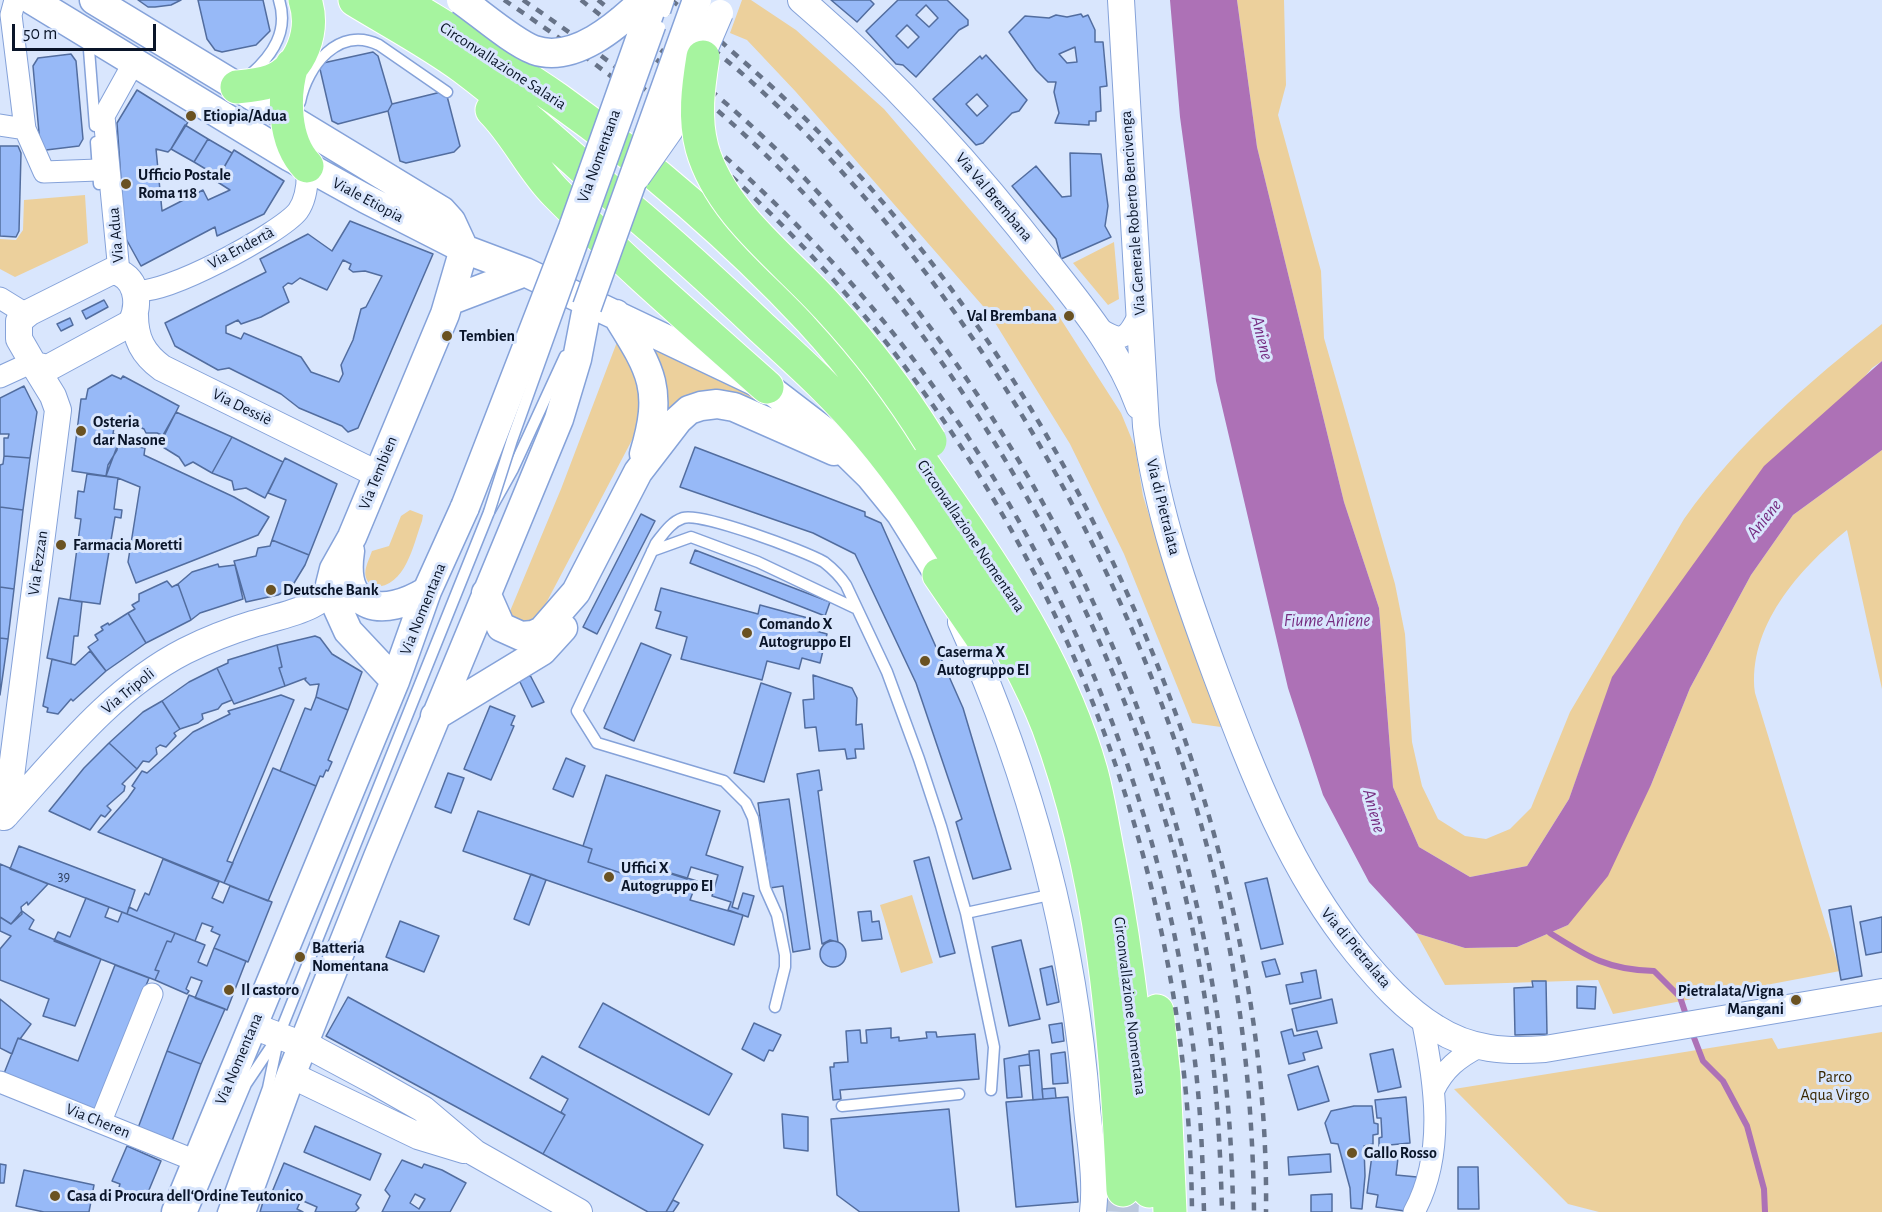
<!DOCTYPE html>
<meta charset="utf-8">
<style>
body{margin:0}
#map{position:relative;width:1882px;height:1212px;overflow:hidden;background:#d9e6fd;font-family:"Alegreya Sans",sans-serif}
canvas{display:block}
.scale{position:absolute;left:12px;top:24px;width:144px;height:27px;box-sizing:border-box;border:3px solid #0a1529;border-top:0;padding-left:8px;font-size:18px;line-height:21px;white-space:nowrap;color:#0a1529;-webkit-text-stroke:4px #d9e6fd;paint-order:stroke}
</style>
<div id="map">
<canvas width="1882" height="1212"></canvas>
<div class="scale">50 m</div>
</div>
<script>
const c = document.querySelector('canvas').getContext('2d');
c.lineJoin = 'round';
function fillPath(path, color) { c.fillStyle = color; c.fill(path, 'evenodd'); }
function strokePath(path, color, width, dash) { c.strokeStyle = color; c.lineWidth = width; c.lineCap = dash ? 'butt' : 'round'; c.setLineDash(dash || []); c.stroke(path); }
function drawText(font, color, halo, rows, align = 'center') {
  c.font = font + ' "Alegreya Sans",sans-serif'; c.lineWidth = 6; c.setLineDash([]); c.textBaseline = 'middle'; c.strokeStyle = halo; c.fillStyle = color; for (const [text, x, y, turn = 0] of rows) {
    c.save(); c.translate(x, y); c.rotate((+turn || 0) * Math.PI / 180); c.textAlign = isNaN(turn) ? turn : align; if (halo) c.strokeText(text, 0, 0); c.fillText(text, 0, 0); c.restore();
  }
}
const green = new Path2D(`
 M742 0H751L796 30 884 109 1053 307 1121 413 1135 447 1143 496 1186 631 1221 727 1192 723 1124 554 1070 444 989 313 796 92 747 40 730 33Z
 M1237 0H1284L1286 85 1278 115 1321 271 1324 338 1395 584 1405 634 1412 742 1422 786 1438 819 1465 836 1486 839 1510 829 1531 808 1570 712 1684 519C1738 442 1809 382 1882 324V361L1872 368 1613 677 1569 799 1527 866 1470 877 1419 847 1393 787 1379 608 1344 502 1257 147Z
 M85 195 88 243 15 277 0 269V239L16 240 23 230 24 200Z
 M1114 242 1119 299 1108 305 1073 263Z
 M617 342 636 367 642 421 533 628 508 616 561 489Z
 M644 342 736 384 790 416 712 391 685 398 663 419Z
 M1882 450V689L1847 530C1799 569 1747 627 1755 693L1840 971 1613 1014 1598 980 1445 985 1416 933 1465 948 1517 947 1568 925 1651 785 1690 688 1751 575 1793 515Z
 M410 510 423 515 422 521C413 545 406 587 374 587 359 577 367 565 372 551L389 546 401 516Z
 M912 895 933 963 901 973 880 905Z
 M1882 1032V1212H1599L1568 1204 1454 1089 1772 1038 1778 1049Z`);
const water = new Path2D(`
 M1170 0H1237L1257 147 1344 502 1379 608 1393 787 1419 847 1470 877 1527 866 1569 799 1612 677 1764 466 1882 361V450L1793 515 1751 575 1690 688 1651 785 1608 876 1568 925 1517 947 1465 948 1416 933 1369 882 1323 795 1288 688 1216 381 1180 117Z`);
const stream = new Path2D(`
 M1550 933C1588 957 1608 970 1654 971L1680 997 1687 1018
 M1691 1030 1703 1061 1723 1081 1747 1126 1764 1189 1765 1212`);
const building = new Path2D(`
 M181 0 171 5 155 7H148L138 0Z
 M198 0H263L270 31 256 45 222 52 215 50 207 39Z
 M831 0H870L874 4 857 22Z
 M898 0H947L968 20V25L959 30 916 77 903 65 896 64 866 31ZM926 5 938 18 929 27 916 15ZM907 25 919 37 908 48 896 36Z
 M1081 14 1083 17 1088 15 1095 30V42H1103L1107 86 1100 87 1101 111 1096 112V121H1089V125L1055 123 1059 113 1054 92 1056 82H1048L1036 70 1009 32 1025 16 1049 18 1056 15 1067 17ZM1075 47 1077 62 1067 63 1059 54Z
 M373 52 378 56 392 104 388 111 338 124 332 121 320 69 323 63Z
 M71 54 76 61 83 139 79 146 46 150 40 144 33 66 38 58Z
 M986 55 1027 100 1019 111 1012 113 983 143 976 145 933 99 980 56 982 59ZM977 94 988 106 977 116 966 104Z
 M137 90 188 122 171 149 168 152 156 149 162 211 203 190 208 200 230 190 216 181 234 150 284 181 264 214 217 236 215 227 141 266 125 237 117 123Z
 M441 92 447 96 460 146 454 152 406 163 400 161 388 111 392 104Z
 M185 125 208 139 194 162 171 149Z
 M208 139 232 153 219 177 194 162Z
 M0 146H18L21 153 19 231 16 237 0 236Z
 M1070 153 1101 154 1108 206 1105 226 1111 237 1061 259 1056 239 1012 186 1036 166 1062 197 1071 196Z
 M350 221 433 254 358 428 348 432 342 426 299 408 281 394 229 368 218 370 175 346 165 323 266 272 260 259 308 234 332 251ZM343 260 351 264 349 269 353 272 365 271 382 276 366 307 361 309 353 340 341 365 343 374 339 382 311 372 301 357 244 333 241 339 226 333V326L238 320 241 324 261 317 289 302 283 287 288 283 292 284 300 278 327 290Z
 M104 300 108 307 86 319 82 311Z
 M70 318 73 325 61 331 57 324Z
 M112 375 121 379 123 376 179 406 164 436 157 433H146L144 429 130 423 125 417 115 421 113 434 119 435 117 450 108 465 106 476 72 471 81 399H86L88 389Z
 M24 386 37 412 30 458 4 456V438H8L9 434H0V398Z
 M176 412 232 437 212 473 193 462 185 466 179 457 158 444Z
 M232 437 283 462 265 498 246 488 234 490 232 481 212 473Z
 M118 444 145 448 144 455 234 497 269 517 258 535 136 583 128 562 140 487 118 478 106 476Z
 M695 447 865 512V516L881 523 963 708 1011 869 973 879 956 822 962 819 916 683 855 554 813 533 680 487Z
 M4 456 30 458 23 510 0 507V465L3 464Z
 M285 458 337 484 309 555 272 540 286 500 268 493Z
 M87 474 118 478 114 509 122 510 121 518 115 517 100 604 70 600 81 519 75 518 78 491 84 492Z
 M0 507 23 510 14 589 0 587Z
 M641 514 655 521 597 634 583 627Z
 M272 540 309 555 305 565 291 588 278 595 246 602 234 561 256 556 258 548 270 546Z
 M695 550 830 602 825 616 690 563Z
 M218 564 219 567 235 565 243 599 200 613 191 620 178 584 192 572Z
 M167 581 172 587 178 584 191 620 146 643 128 613 135 609 132 605 139 601V594Z
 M0 587 14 589 8 639 0 638Z
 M661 588 758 614 760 605 819 621 816 631 827 634 820 663 802 658 799 669 767 661 762 680 681 659 687 637 656 628 661 612 655 610Z
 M59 598 82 602 78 636H74L71 664 47 658Z
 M128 613 146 643 106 671 88 647 98 640 95 635 103 630 101 627 108 623 109 625Z
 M315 636 320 638 332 654 362 672 348 710 316 697 319 684 310 685 305 680 306 678 285 686 279 668 282 667 277 645Z
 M0 638 8 639 0 695Z
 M641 643 671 655 634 741 604 728Z
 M277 645 282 667 279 668 285 686 234 704 217 668 228 663V660Z
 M90 651 106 671 73 701 71 699 58 714 47 712 48 708 43 706 52 659 75 665Z
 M217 668 232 700 222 704 218 709 202 714 203 719 198 723 180 729 162 701 189 682Z
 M530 675 544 702 532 707 519 680Z
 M813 675 852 688 857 698 856 725 862 724 864 749H855L856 758 847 759 845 749 819 751 816 727 805 728 803 700 814 699Z
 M761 683 791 693 764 782 734 773Z
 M281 695 294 700 227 861 233 863 224 883 98 832 128 798 135 788 132 786 142 771 147 773 193 732 230 714 228 711Z
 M316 697 348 710 328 760 332 762 328 771 326 770 323 777 320 776 316 786 280 771 305 708 311 710Z
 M162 701 180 729 174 733 176 736 166 747 160 745 156 748 157 754 149 762 143 761 137 769 109 743 143 712Z
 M490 706 515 716 511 725 514 726 491 780 464 769Z
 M109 743 137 769 122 784 125 786 124 791 107 806 111 810 105 817 101 815 90 830 49 811 84 768Z
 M566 758 585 766 573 797 553 789Z
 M273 768 316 786 268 901 224 883Z
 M819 770 822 790 818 791 838 942 830 940 822 944 797 774Z
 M448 773 464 778 451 813 435 807Z
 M606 775 720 811 706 855 743 867 732 907 738 909 743 893 754 896 748 917 728 910 731 902 712 896 718 875 691 867 687 879 631 861 627 875 588 862 592 849 583 846Z
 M789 799 810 949 793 952 783 886 770 888 758 803Z
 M478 811 592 849 588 862 627 875 631 861 697 881 690 900 743 915 734 945 463 851Z
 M19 846 135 890 127 914 10 869Z
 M929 857 955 953 940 957 914 861Z
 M163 859 219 882 212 898 223 903 230 886 272 902 248 962 214 948 220 935 211 931 213 927 202 923 195 941 127 914 129 907 137 911 145 893 149 895Z
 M0 864 48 884 28 905 27 902 21 907 22 914 11 924 0 917Z
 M531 874 546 880 529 925 514 919Z
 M1267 878 1283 944 1261 949 1245 883Z
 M86 898 109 907 105 917 118 922 122 912 175 933 171 942 167 941 155 970 159 971 155 980 54 941 58 932 70 937Z
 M1851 906 1862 976 1841 980 1829 910Z
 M22 911 34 920 29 929 101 959 75 1026 43 1016 49 999 0 980V949L11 936 0 931V917L11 924Z
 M871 911 872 922 879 921 882 939 862 941 858 912Z
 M1882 917V952L1866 955 1860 922Z
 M400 921 439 936 424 972 386 957Z
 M175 933 205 945 198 962 207 966 214 948 246 961 227 1010 195 998 202 981 191 977 186 989 189 991 187 994 155 980 159 971 155 970 167 941 171 942Z
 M1021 940 1040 1019 1009 1026 992 947Z
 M820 954a13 13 0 1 1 26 0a13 13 0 1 1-26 0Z
 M1275 959 1280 974 1266 977 1262 962Z
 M115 965 149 978 97 1112 3 1076 18 1038 78 1061Z
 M1052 966 1059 1002 1047 1005 1040 969Z
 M1316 970 1321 998 1290 1004 1286 985 1303 982 1301 973Z
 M1532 981H1546L1547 1034 1515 1035 1514 988 1533 987Z
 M1577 986 1596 987 1595 1009 1577 1008Z
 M189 995 225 1009 201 1064 167 1051Z
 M348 997 565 1115 543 1154 326 1036Z
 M0 999 31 1024 20 1039 18 1038 12 1054 0 1048Z
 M1332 999 1337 1023 1297 1031 1292 1009Z
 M603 1003 732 1074 709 1115 579 1047Z
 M754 1023 781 1035 773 1051 769 1050 764 1061 742 1049Z
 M1062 1023 1064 1041 1052 1043 1049 1025Z
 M891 1028V1038L899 1037V1041L927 1038 926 1032H936L937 1037 975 1034 979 1079 840 1090 841 1099 833 1100 830 1067H834V1063L848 1062 846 1031 860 1030 861 1043H867L866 1030Z
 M1292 1029 1294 1036 1317 1031 1322 1048 1303 1053 1305 1060 1289 1064 1281 1032Z
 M1393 1049 1401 1087 1378 1092 1370 1054Z
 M1039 1050 1043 1099 1033 1100 1029 1051Z
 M167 1051 201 1064 172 1141 138 1128Z
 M1065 1052 1068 1083 1053 1084 1051 1054Z
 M1029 1054 1030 1065 1019 1066 1022 1097 1007 1098 1004 1059Z
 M542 1056 703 1145 666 1212H648L543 1154 565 1115 561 1112 568 1099 530 1078Z
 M1318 1066 1329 1101 1298 1110 1288 1075Z
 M1055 1088 1056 1098 1043 1099 1042 1089Z
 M1068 1097 1078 1202 1016 1207 1006 1102Z
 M1406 1097 1410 1143 1379 1146V1138L1382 1137 1381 1118H1377L1375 1100Z
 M1354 1106H1372L1374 1123 1378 1124V1134L1373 1135V1144L1364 1146 1365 1176 1362 1209 1351 1208 1350 1188 1338 1144 1331 1143 1325 1123 1331 1111Z
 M949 1109 959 1212H860L837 1195 831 1119Z
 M782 1114 808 1117V1151L784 1148Z
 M315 1126 381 1154 370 1180 304 1152Z
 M127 1146 161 1161 144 1202 117 1194 120 1184 112 1181Z
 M1330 1154 1331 1172 1289 1175 1288 1157Z
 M1372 1155 1398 1158 1396 1175 1417 1177 1412 1212 1376 1207 1378 1195 1367 1193Z
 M402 1160 422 1168 424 1164 442 1170 466 1183 450 1212H382L390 1196 385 1190ZM415 1194 425 1199 419 1209 410 1203Z
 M284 1163 361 1195 356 1204 359 1208 355 1212H315L317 1207 301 1200 297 1209 303 1212H260L265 1195 270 1197Z
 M0 1164 6 1165 4 1183H0Z
 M1458 1167H1478L1479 1209H1458Z
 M24 1170 94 1185 89 1212H44L16 1206Z
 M1332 1194V1212H1311V1195Z
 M673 1200 679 1203 673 1212H666Z`);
const trunkTunnel = new Path2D(`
 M1122 1212 1123 1190`);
const service = new Path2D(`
 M88 37 95 126
 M250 75C273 55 289 31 279 0
 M300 102C307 66 339 25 379 45L447 92
 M96 142 99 184
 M652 551 691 537 758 562 855 608
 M775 1007 785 967V955L777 915 765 888 753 818 746 803 724 781 597 743 577 711 656 543C664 533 671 522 683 518 701 512 805 551 824 562 833 569 840 576 846 585L887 672 919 759 941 826 966 913
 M991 1090 994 1047 966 913 1054 894
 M842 1106 959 1094
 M192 1212 246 1084 279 1035 489 512 513 469 565 356
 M223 1212 268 1088 279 1035`);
const minor = new Path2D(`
 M15 0 11 15 25 129
 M0 125 25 129 44 172 98 170
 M119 272 104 116 134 62
 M135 290C161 298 281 233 298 211 307 198 308 182 307 166
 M0 298 26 314
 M1095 326C1122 343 1126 341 1140 313
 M0 377 24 366 34 365
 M0 1082 196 1161
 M1434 1090C1444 1069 1459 1057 1479 1047
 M101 1121 152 994
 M1414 1212C1446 1153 1435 1082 1422 1019`);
const tertiary = new Path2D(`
 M801 0C894 79 975 169 1049 265 1084 309 1120 353 1139 406
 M1121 0 1146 426C1157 512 1186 594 1216 675 1253 773 1290 871 1357 953 1380 981 1405 1009 1436 1028 1470 1050 1506 1052 1545 1049L1882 992
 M112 271C137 274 141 304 131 323L48 368 34 365 19 339V321L30 312Z
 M135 315C135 339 143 354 162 368L377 474
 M961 622C1031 777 1074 938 1087 1108 1090 1141 1097 1178 1093 1212
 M6 815 58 410 53 396 34 365
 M4 817C59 757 111 689 185 651 207 640 230 631 253 624 286 614 324 610 342 576
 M253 1026 316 1050 372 1080 423 1109 475 1153 579 1212
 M291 1075 418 1136 464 1150`);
const secondary = new Path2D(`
 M32 0 290 157 366 199 464 249 525 272 767 387 823 430 870 476 901 514 939 575
 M94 0 442 211 451 221 464 249
 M449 301 525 272
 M616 314C651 370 664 388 644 454
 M350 551C341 612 383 618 427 591
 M486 593 501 627 521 636 533 635 542 631 576 592 638 472 678 420 689 410 701 406 717 404 734 407 834 451
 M395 681 348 631 333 598 330 585 334 569 352 537 445 314 464 249
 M435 716 542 651 563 628
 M176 1212 395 681 427 591 465 507
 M241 1212 291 1075 378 857 559 419 577 359 587 307`);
const trunk = new Path2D(`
 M355 0C391 22 429 42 463 67 519 109 570 157 623 203 671 243 717 285 762 328 799 362 836 395 868 434 907 480 939 530 971 581 1000 627 1028 675 1048 726 1103 874 1116 1034 1123 1190
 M400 0C452 32 506 64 557 99 647 163 734 238 810 319 864 377 909 444 954 509 1010 590 1064 675 1091 771 1099 800 1103 830 1109 859 1130 969 1142 1079 1149 1191
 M292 65C283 95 283 141 307 166
 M237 87C248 86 260 85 271 81 302 69 315 30 305 0
 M492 110C517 135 531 168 556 193 623 261 696 324 767 387
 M939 575 982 638
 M1157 1011 1164 1077 1170 1212`);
const rail = new Path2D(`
 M504 0C613 73 717 155 807 251 1051 509 1189 858 1192 1212
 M523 0C631 74 728 152 818 247 1033 472 1174 793 1199 1103 1202 1139 1203 1176 1204 1212
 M581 0C650 54 720 108 782 171 987 376 1149 678 1199 963 1214 1046 1220 1128 1222 1212
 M598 0C659 49 722 96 778 151 1058 430 1229 816 1233 1212
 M650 0C681 21 709 46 738 70 964 266 1142 580 1213 870 1240 982 1253 1097 1254 1212
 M671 0C699 20 724 45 751 68 1056 335 1271 806 1266 1212`);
const serviceBridge = new Path2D(`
 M665 12 669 0
 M489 512 512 440 660 27`);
const tertiaryBridge = new Path2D(`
 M637 177 670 130 720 13`);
const secondaryBridge = new Path2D(`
 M461 0C481 14 513 42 534 50 574 64 618 25 644 0
 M587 307 697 0
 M465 507 573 228 654 0`);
const trunkBridge = new Path2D(`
 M703 57C698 88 694 118 702 148 720 213 785 259 828 307 866 348 901 394 930 441`);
const markers = [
 [191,116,6,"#6a5222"],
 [126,184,6,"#6a5222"],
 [1069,316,6,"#6a5222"],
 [447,336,6,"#6a5222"],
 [81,431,6,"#6a5222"],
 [61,545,6,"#6a5222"],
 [271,590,6,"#6a5222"],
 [747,633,6,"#6a5222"],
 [925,661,6,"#6a5222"],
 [609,877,6,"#6a5222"],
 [300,957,6,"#6a5222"],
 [229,990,6,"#6a5222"],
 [1796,1000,6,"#6a5222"],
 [1352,1153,6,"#6a5222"],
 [55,1196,6,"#6a5222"]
];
const numberNames = [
 ["39",64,877]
];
const streetNames = [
 ["Circonvallazione Salaria",503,66,33],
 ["Via Nomentana",599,156,-70],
 ["Via Val Brembana",994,197,50],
 ["Viale Etiopia",368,200,28],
 ["Via Generale Roberto Bencivenga",1133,213,-94],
 ["Via Adua",116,235,-95],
 ["Via Endertà",241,248,-28],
 ["Via Dessiè",242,407,26],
 ["Via Tembien",378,473,-68],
 ["Via di Pietralata",1163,507,76],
 ["Circonvallazione Nomentana",971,536,56],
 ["Via Fezzan",38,563,-82],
 ["Via Nomentana",423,609,-68],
 ["Via Tripoli",128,691,-39],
 ["Via di Pietralata",1356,948,50],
 ["Circonvallazione Nomentana",1130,1006,83],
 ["Via Nomentana",239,1059,-67],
 ["Via Cheren",98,1121,22]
];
const poiNames = [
 ["Etiopia/Adua",203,116],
 ["Ufficio Postale",138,175],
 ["Roma 118",138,193],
 ["Val Brembana",1057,316,"right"],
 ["Tembien",459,336],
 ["Osteria",93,422],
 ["dar Nasone",93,440],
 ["Farmacia Moretti",73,545],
 ["Deutsche Bank",283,590],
 ["Comando X",759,624],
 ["Autogruppo EI",759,642],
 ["Caserma X",937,652],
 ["Autogruppo EI",937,670],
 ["Uffici X",621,868],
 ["Autogruppo EI",621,886],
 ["Batteria",312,948],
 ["Nomentana",312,966],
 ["Il castoro",241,990],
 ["Pietralata/Vigna",1784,991,"right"],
 ["Mangani",1784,1009,"right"],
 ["Gallo Rosso",1364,1153],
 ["Casa di Procura dell‘Ordine Teutonico",67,1196]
];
const parkNames = [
 ["Parco",1835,1077],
 ["Aqua Virgo",1835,1095]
];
const waterNames = [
 ["Aniene",1262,338,76],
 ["Aniene",1764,519,-51],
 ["Fiume Aniene",1327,621],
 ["Aniene",1374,811,75]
];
fillPath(green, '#ecd09c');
fillPath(water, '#ad71b6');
strokePath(stream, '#ad71b6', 6);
fillPath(building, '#97b9f7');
strokePath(building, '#526d9f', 1.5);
strokePath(trunkTunnel, '#bac7dd', 33, [33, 16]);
strokePath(service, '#85a2d9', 13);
strokePath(minor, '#85a2d9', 23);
strokePath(tertiary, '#85a2d9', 28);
strokePath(secondary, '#85a2d9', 31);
strokePath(trunk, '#fff', 35);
strokePath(service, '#fff', 10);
strokePath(minor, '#fff', 21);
strokePath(tertiary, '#fff', 26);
strokePath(secondary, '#fff', 28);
strokePath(trunk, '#a6f49f', 33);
strokePath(rail, '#677388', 4.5, [8, 8]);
strokePath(serviceBridge, '#85a2d9', 13, []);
strokePath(tertiaryBridge, '#85a2d9', 28, []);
strokePath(secondaryBridge, '#85a2d9', 31, []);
strokePath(trunkBridge, '#fff', 35, []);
strokePath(serviceBridge, '#fff', 10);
strokePath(tertiaryBridge, '#fff', 26);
strokePath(secondaryBridge, '#fff', 28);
strokePath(trunkBridge, '#a6f49f', 33);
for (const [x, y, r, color] of markers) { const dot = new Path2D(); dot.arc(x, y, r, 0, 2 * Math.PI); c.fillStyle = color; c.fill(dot); strokePath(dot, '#d9e6fd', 2); }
drawText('14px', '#2d3e5c', null, numberNames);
drawText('16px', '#0a1529', '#d9e6fd', streetNames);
drawText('bold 16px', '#0a1529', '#d9e6fd', poiNames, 'left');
drawText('16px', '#392700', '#d9e6fd', parkNames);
drawText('italic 18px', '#752b80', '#d9e6fd', waterNames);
</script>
